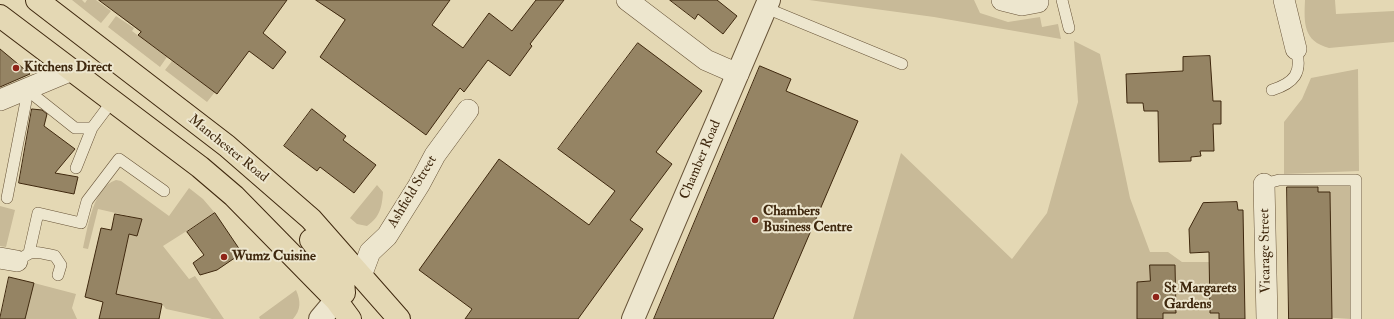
<!DOCTYPE html>
<style>
body{margin:0}
canvas{display:block;background:#e4d8b4}
</style>
<canvas width="1394" height="319"></canvas>
<script>
const c = document.querySelector('canvas').getContext('2d');
c.lineJoin = 'round';
function fillPath(path, color) { c.fillStyle = color; c.fill(path, 'evenodd'); }
function strokePath(path, color, width, dash) { c.strokeStyle = color; c.lineWidth = width; c.lineCap = dash ? 'butt' : 'round'; c.setLineDash(dash || []); c.stroke(path); }
function drawText(font, color, halo, rows, align = 'center') {
  c.font = font + ' "IM FELL Double Pica",serif'; c.lineWidth = 4; c.setLineDash([]); c.textBaseline = 'middle'; c.strokeStyle = halo; c.fillStyle = color; for (const [text, x, y, turn = 0] of rows) {
    c.save(); c.translate(x, y); c.rotate((+turn || 0) * Math.PI / 180); c.textAlign = isNaN(turn) ? turn : align; if (halo) c.strokeText(text, 0, 0); c.fillText(text, 0, 0); c.restore();
  }
}
const green = new Path2D(`
 M72 0H82L85 3 87 0H96L111 11 101 23Z
 M809 0H974L980 13 1008 22 1040 17 1042 27 1058 24 1061 39 934 17Z
 M1305 0H1335L1336 14 1394 11V42L1329 48C1303 41 1304 23 1305 0Z
 M116 16 134 28 132 31 167 57 160 67 108 27Z
 M1074 41 1100 54 1130 198 1150 252H1168L1182 262H1209L1218 283H1209L1210 301 1206 305 1209 308 1210 313H1219V319H1163V313H1176L1175 265H1150V281L1137 282V319H853L901 153 1012 259 1047 213 1078 102Z
 M172 61 215 92 207 102 165 70Z
 M1358 69 1359 171 1284 174V122L1302 99 1311 78Z
 M116 180 121 181 169 216 189 188 203 199 215 213 163 246 189 279 195 276 224 319H212L166 309 162 304 116 294 129 234 137 236 142 219 98 209 88 249 83 248C88 227 93 187 116 180Z
 M377 185 383 192C382 207 380 217 367 226L357 224 350 218Z
 M1317 185H1348L1352 188 1351 319 1320 317 1318 243 1331 242V222H1318V211H1331L1330 192H1318Z
 M0 206 15 210 6 247 0 246Z
 M34 283 76 294 72 308 77 319H25Z
 M296 290C301 301 301 310 293 319H260L259 317Z`);
const building = new Path2D(`
 M99 0H287L263 33 286 52 273 69 249 51 217 94 138 35 141 32Z
 M316 0H450L432 25 463 48 489 13 512 31 536 0H564L530 44 532 46 510 76 488 60 464 92 460 88 426 135 320 57 345 20Z
 M670 0H717L737 16 723 34 698 14 695 19Z
 M638 43 702 91 656 152 672 164 630 220 643 229 578 319H465L472 309 419 270 499 159 589 225 615 191 558 149Z
 M0 49 30 74 0 87Z
 M1210 56 1213 101H1221V124H1213L1214 151H1200L1201 156 1191 157V161L1159 162 1158 111H1144L1143 103H1127L1126 74 1183 71V57Z
 M760 66 791 79 786 91 858 121 773 319H654Z
 M32 109 42 110 47 114 44 126 75 149 55 173 78 177 74 194 19 183Z
 M312 109 346 136 343 140 376 165 354 193 320 167 317 171 284 146Z
 M1287 187H1318V192H1330L1332 319H1289Z
 M1237 202 1238 210H1243L1245 319H1219V313H1210L1209 252 1190 253 1189 229 1203 203Z
 M215 213 242 253 217 270 200 275 193 263 204 255 187 232Z
 M115 214 142 219 137 236 129 234 116 294 162 304 159 319H99L103 302 85 297 101 228 111 230Z
 M1150 265H1175L1176 313H1163V319H1137V282L1150 281Z
 M9 277 34 283 25 319H0Z`);
const service = new Path2D(`
 M1062 0 1069 28
 M766 8 902 64
 M33 88 36 97 75 128H92L113 100
 M1272 90C1294 83 1303 73 1296 49
 M76 168 92 128
 M1264 184 1279 180H1356V319
 M7 198 26 101 21 92
 M29 253 38 213 81 223 87 201 119 159 164 191
 M25 256C33 249 45 254 55 256L61 265 58 275`);
const minor = new Path2D(`
 M627 0 706 60 738 74
 M1002 0 1022 5 1038 2
 M1284 0 1296 49
 M0 100 72 70
 M1264 184 1267 319
 M0 258 17 261
 M361 276 370 252 387 236 419 185 435 155 468 110`);
const tertiary = new Path2D(`
 M320 319 336 300
 M633 319 769 0`);
const trunk = new Path2D(`
 M37 0 227 146 311 219 399 319
 M0 16 200 167 234 196 336 300 350 319
 M311 240 343 281 344 293`);
const markers = [
 [16,68,4,"#8f2418"],
 [755,220,4,"#8f2418"],
 [224,257,4,"#8f2418"],
 [1156,297,4,"#8f2418"]
];
const poiNames = [
 ["Kitchens Direct",24,68],
 ["Chambers",763,212],
 ["Business Centre",763,228],
 ["Wumz Cuisine",232,257],
 ["St Margarets",1164,289],
 ["Gardens",1164,305]
];
const streetNames = [
 ["Manchester Road",228,149,39],
 ["Chamber Road",701,160,-67],
 ["Ashfield Street",413,192,-59],
 ["Vicarage Street",1266,251,-91]
];
fillPath(green, '#c8ba98');
fillPath(building, '#958464');
strokePath(building, '#3f280e', 1);
strokePath(service, '#685438', 12);
strokePath(minor, '#685438', 22);
strokePath(tertiary, '#685438', 24);
strokePath(trunk, '#3f280e', 24);
strokePath(service, '#ede6ce', 11);
strokePath(minor, '#ede6ce', 21);
strokePath(tertiary, '#ede6ce', 22);
strokePath(trunk, '#e4d8b4', 22);
for (const [x, y, r, color] of markers) { const dot = new Path2D(); dot.arc(x, y, r, 0, 2 * Math.PI); c.fillStyle = color; c.fill(dot); strokePath(dot, '#ede6ce', 1.5); }
drawText('bold 14px', '#3f280e', '#ede6ce', poiNames, 'left');
drawText('14px', '#3f280e', '#ede6ce', streetNames);
</script>
